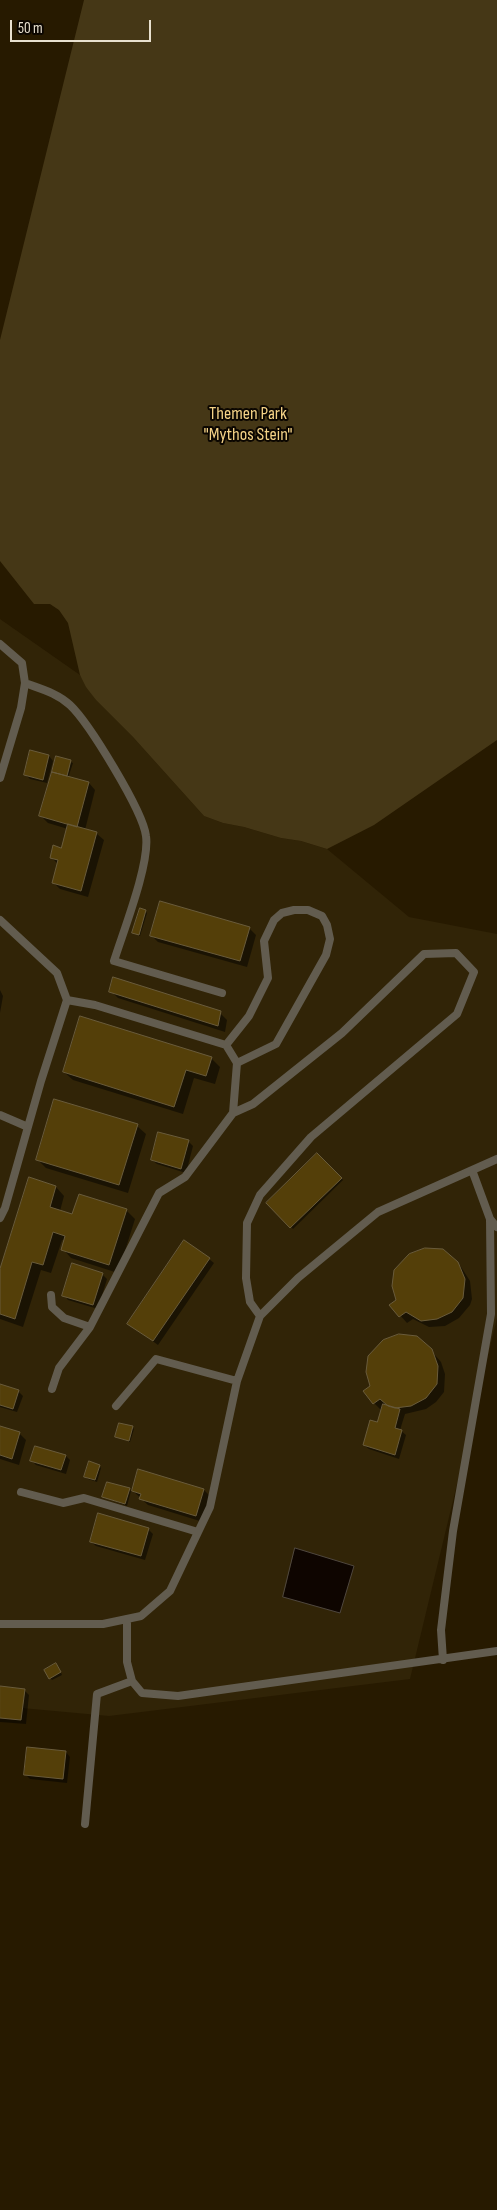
<!DOCTYPE html>
<style>
body{margin:0}
#map{position:relative;width:497px;height:2210px;overflow:hidden;background:#271a00;font-family:"Sofia Sans Condensed",sans-serif}
canvas{display:block}
.scale{position:absolute;left:10px;top:20px;width:141px;height:22px;box-sizing:border-box;border:2px solid #e8e0cf;border-top:0;padding-left:6px;font-size:15px;line-height:18px;white-space:nowrap;color:#e8e0cf;-webkit-text-stroke:4px #0b0600;paint-order:stroke}
</style>
<div id="map">
<canvas width="497" height="2210"></canvas>
<div class="scale">50 m</div>
</div>
<script>
const c = document.querySelector('canvas').getContext('2d');
c.lineJoin = 'round';
function fillPath(path, color) { c.fillStyle = color; c.fill(path, 'evenodd'); }
function strokePath(path, color, width, dash) { c.strokeStyle = color; c.lineWidth = width; c.lineCap = dash ? 'butt' : 'round'; c.setLineDash(dash || []); c.stroke(path); }
function drawText(font, color, halo, rows, align = 'center') {
  c.font = font + ' "Sofia Sans Condensed",sans-serif'; c.lineWidth = 4; c.setLineDash([]); c.textBaseline = 'middle'; c.strokeStyle = halo; c.fillStyle = color; for (const [text, x, y, turn = 0] of rows) {
    c.save(); c.translate(x, y); c.rotate((+turn || 0) * Math.PI / 180); c.textAlign = isNaN(turn) ? turn : align; if (halo) c.strokeText(text, 0, 0); c.fillText(text, 0, 0); c.restore();
  }
}
const built = new Path2D(`
 M0 619 80 675 96 700 133 737 204 816 223 823 244 827 281 838 301 841 327 849 409 917 497 934V1318L410 1679 109 1716 0 1706Z`);
const green = new Path2D(`
 M84 0H497V740L374 825 327 849 301 841 281 838 244 827 223 823 204 816 133 737 96 700 86 687 80 675 68 623 59 610 50 604H34L0 561V340Z`);
const water = new Path2D(`
 M295 1548 354 1566 340 1613 283 1597Z`);
const shadow = new Path2D(`
 M31 751 49 756 53 761 47 783 30 779 25 774Z
 M57 757 73 763 68 778 89 783 95 790 85 830 97 834 104 840 88 897 60 889 53 882 58 864 51 857 62 849 68 829 48 823 41 816Z
 M145 911 147 913 140 936 134 933Z
 M249 928 256 935 247 967 158 942 151 935Z
 M0 990 3 996 0 1013Z
 M111 991 220 1013 227 1020 225 1032 118 998Z
 M211 1058 220 1067 215 1084 194 1078 183 1114 73 1080 64 1072Z
 M137 1126 146 1134 128 1193 46 1168 37 1159Z
 M188 1141 193 1146 186 1173 157 1164 152 1160Z
 M317 1154 343 1180 293 1229 268 1203Z
 M56 1187 64 1196 60 1211 73 1216 126 1210 135 1219 118 1273 71 1258 63 1249 65 1241 62 1240 51 1273 41 1270 23 1327 0 1319V1273Z
 M436 1249 454 1259 461 1267 470 1281 472 1299 470 1305 459 1318 445 1326 429 1327 413 1319 407 1323 391 1305 397 1300 406 1258 417 1251Z
 M209 1259 214 1263 158 1345 129 1324Z
 M102 1274 107 1279 98 1309 68 1300 64 1295Z
 M427 1346 441 1362 445 1374 444 1392 436 1402 426 1409 405 1414 400 1430 406 1435 399 1459 369 1449 364 1445 378 1423 382 1411 374 1403Z
 M0 1386 18 1391 23 1396 17 1412 0 1407Z
 M0 1427 19 1433 26 1440 19 1465 0 1459Z
 M132 1427 134 1429 130 1442 116 1437Z
 M66 1456 70 1460 66 1474 36 1465 32 1461Z
 M99 1466 101 1468 97 1482 88 1479 86 1477Z
 M129 1489 131 1491 127 1506 104 1497Z
 M204 1490 211 1497 203 1522 148 1505 133 1491Z
 M148 1529 153 1534 145 1560 96 1546 91 1542Z
 M58 1666 62 1675 52 1680 45 1671Z
 M0 1688 24 1690 29 1695 26 1724 0 1722Z
 M66 1752 70 1757 67 1783 30 1779 25 1774Z`);
const building = new Path2D(`
 M30 750 49 755 43 780 24 775Z
 M56 756 71 760 67 776 52 772Z
 M52 772 89 782 77 827 39 816Z
 M68 824 97 832 81 891 52 883 58 860 50 858 53 845 61 848Z
 M160 901 250 927 240 961 150 936Z
 M140 908 146 910 139 935 132 933Z
 M113 977 221 1011 218 1026 109 992Z
 M80 1016 212 1057 206 1076 186 1070 174 1107 63 1072Z
 M54 1099 138 1124 119 1185 36 1160Z
 M158 1132 189 1140 181 1169 151 1160Z
 M317 1153 342 1178 290 1228 266 1203Z
 M29 1177 56 1186 50 1207 72 1214 79 1194 127 1209 109 1265 61 1250 65 1236 53 1232 43 1265 32 1262 15 1319 0 1314V1269Z
 M184 1240 210 1258 153 1341 127 1324Z
 M425 1248 443 1249 458 1262 465 1279 463 1298 452 1312 437 1319 421 1321 406 1312 399 1317 389 1305 396 1300 392 1286 394 1270 409 1254Z
 M72 1263 103 1273 93 1305 62 1296Z
 M399 1334 417 1336 432 1349 438 1366 437 1384 426 1398 411 1406 395 1408 388 1406 380 1399 373 1404 363 1391 370 1386 366 1372 368 1356 383 1340Z
 M0 1384 19 1390 13 1409 0 1405Z
 M383 1404 400 1409 395 1428 402 1430 395 1455 363 1445 370 1420 377 1422Z
 M119 1423 133 1426 129 1441 115 1437Z
 M0 1426 20 1432 12 1459 0 1455Z
 M35 1446 66 1455 61 1470 30 1461Z
 M89 1461 100 1465 95 1480 84 1477Z
 M138 1469 204 1489 196 1516 139 1499 141 1494 132 1491Z
 M107 1482 130 1488 125 1504 102 1497Z
 M98 1513 149 1528 141 1556 90 1542Z
 M56 1663 61 1672 49 1679 44 1670Z
 M0 1686 25 1689 21 1720 0 1718Z
 M27 1747 66 1751 63 1779 24 1775Z`);
const service = new Path2D(`
 M0 644 22 663 25 683 21 708 0 778
 M25 683C41 689 57 693 70 705 89 723 143 811 146 836 150 864 123 932 114 961L222 993
 M0 920 57 973 67 1000 41 1081 5 1208 0 1218
 M67 1000 95 1005 226 1045 249 1016 268 978 264 941 274 920 282 913 294 910H308L322 916 327 925 330 939 326 955 276 1044 237 1063 226 1045
 M233 1113 237 1063
 M0 1115 28 1127
 M472 1170 490 1219 497 1227
 M51 1295 52 1307 64 1318 90 1327
 M52 1389 59 1368 90 1327 159 1193 185 1177 233 1113 253 1104 342 1033 424 954 456 953 474 972 457 1014 311 1137 260 1195 247 1223 246 1278 250 1302 260 1316
 M116 1406 156 1359 237 1381
 M21 1492 63 1503 84 1498 198 1532
 M127 1619V1662L132 1681 142 1693 178 1696 497 1651
 M0 1624H103L141 1616 170 1591 210 1507 237 1381 260 1316 298 1278 378 1212 497 1159
 M443 1660 441 1630 453 1531 491 1314 490 1219
 M85 1824 97 1694 132 1681`);
const parkNames = [
 ["Themen Park",248,414],
 ["\"Mythos Stein\"",248,435]
];
fillPath(built, '#312407');
fillPath(green, '#453716');
fillPath(water, '#0e0500');
strokePath(water, '#4f473e', 1);
fillPath(shadow, '#0007');
fillPath(building, '#543f09');
strokePath(building, '#695b3b', 1);
strokePath(service, '#625c4f', 8);
drawText('18px', '#f4d286', '#0b0600', parkNames);
</script>
